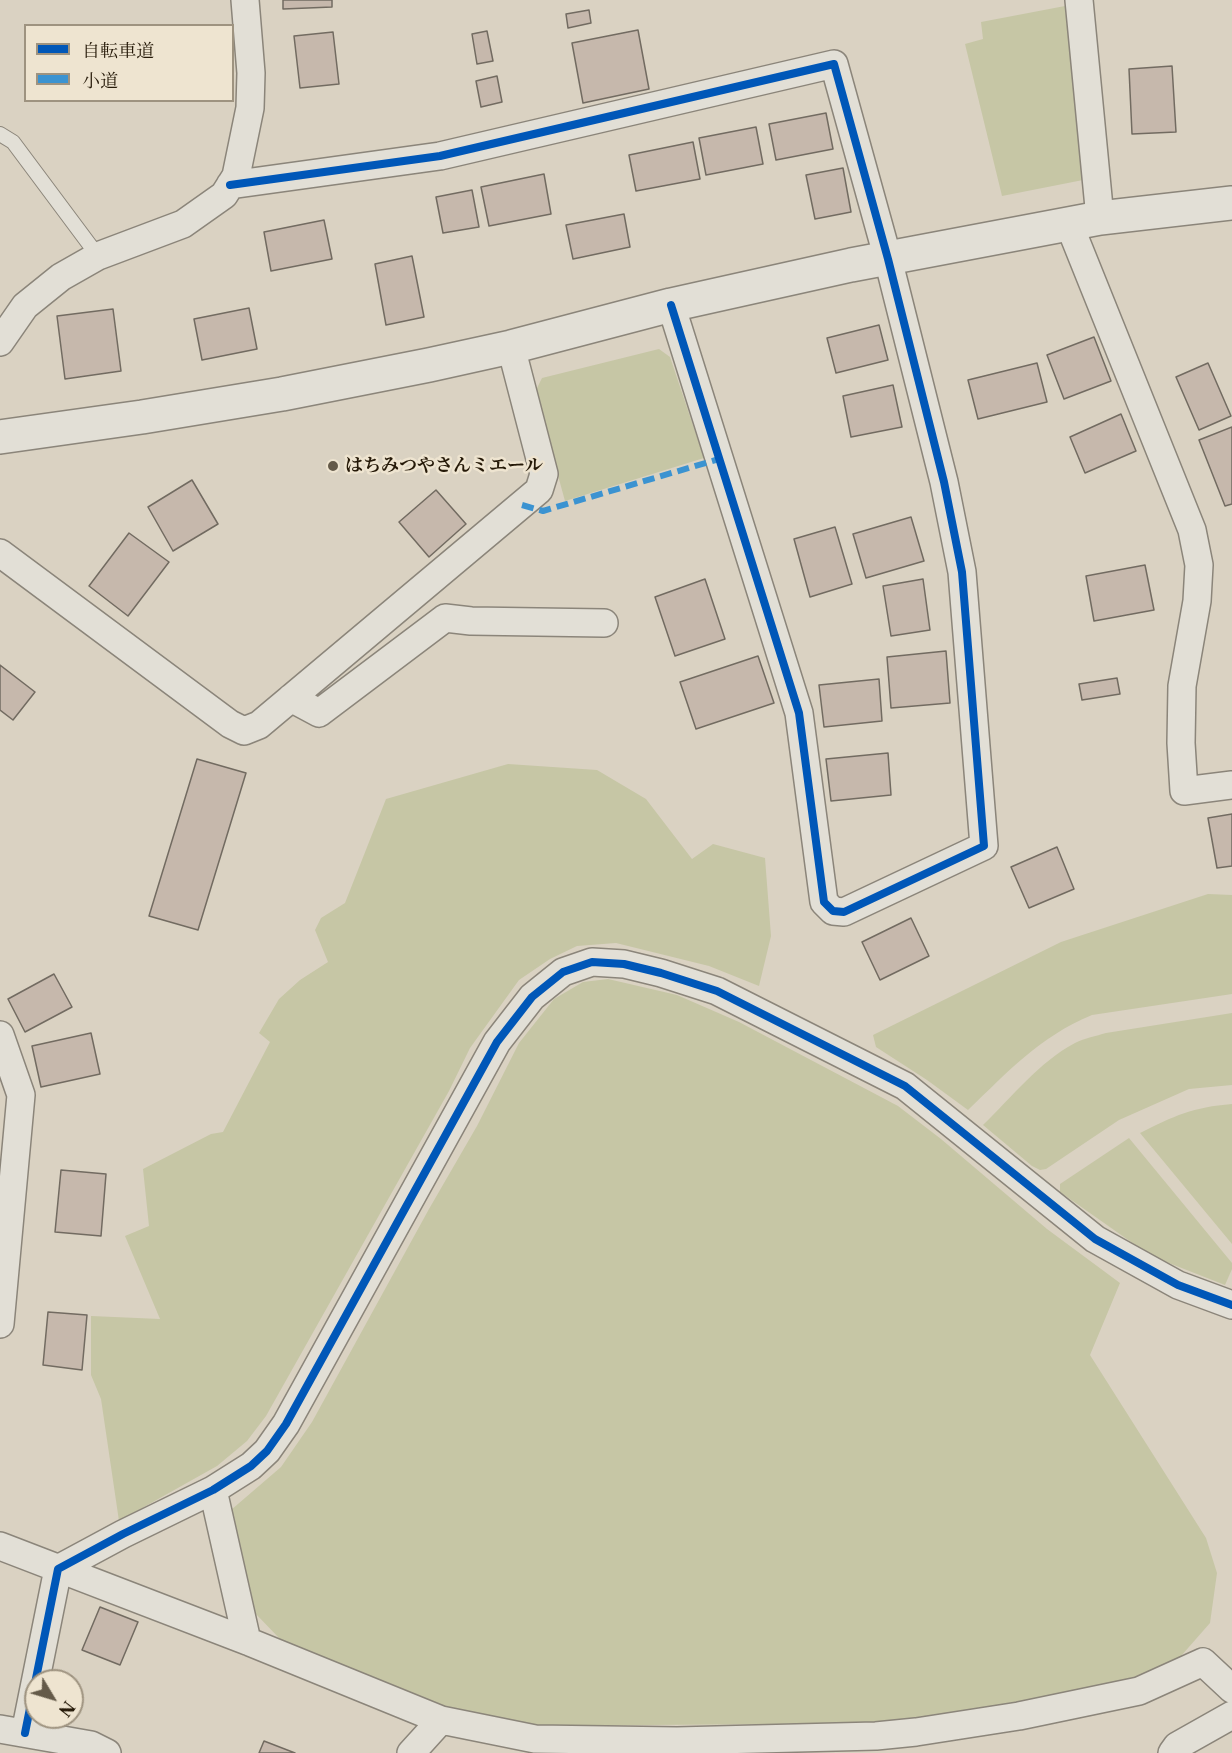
<!DOCTYPE html>
<meta charset="utf-8">
<style>
body{margin:0}
#map{position:relative;width:1232px;height:1753px;overflow:hidden;background:#dad2c2;font-family:"Libre Caslon Text","Noto Serif JP",serif}
canvas{display:block}
.legend{position:absolute;left:24px;top:24px;width:210px;height:78px;box-sizing:border-box;background:#eee4d0;border:2px solid #9e9380;margin:0;padding:8px 10px;list-style:none;font-size:18px;color:#251908}
.legend li{display:flex;align-items:center;gap:12px;height:30px}
.legend b{width:30px;border:2px solid #9e9380}
.north{position:absolute;left:24px;top:1669px;width:60px;height:60px;box-sizing:border-box;background:#eee4d0;border:2px solid #9e9380;border-radius:50%;rotate:128deg;font-size:16px;font-weight:700;line-height:24px;text-align:center;color:#251908}
.north::after{content:'';display:block;margin:auto;width:21px;height:27px;background:#645a49;clip-path:polygon(50% 0,100% 100%,50% 72%,0 100%)}
</style>
<div id="map">
<canvas width="1232" height="1753"></canvas>
<ul class="legend">
<li><b style="height:8px;background:#0057b8"></b>自転車道</li>
<li><b style="height:8px;background:#3b93d1"></b>小道</li>
</ul>
<div class="north">N</div>
</div>
<script>
const c = document.querySelector('canvas').getContext('2d');
c.lineJoin = 'round';
function fillPath(path, color) { c.fillStyle = color; c.fill(path, 'evenodd'); }
function strokePath(path, color, width, dash) { c.strokeStyle = color; c.lineWidth = width; c.lineCap = dash ? 'butt' : 'round'; c.setLineDash(dash || []); c.stroke(path); }
function drawText(font, color, halo, rows, align = 'center') {
  c.font = font + ' "Libre Caslon Text","Noto Serif JP",serif'; c.lineWidth = 5; c.setLineDash([]); c.textBaseline = 'middle'; c.strokeStyle = halo; c.fillStyle = color; for (const [text, x, y, turn = 0] of rows) {
    c.save(); c.translate(x, y); c.rotate((+turn || 0) * Math.PI / 180); c.textAlign = isNaN(turn) ? turn : align; if (halo) c.strokeText(text, 0, 0); c.fillText(text, 0, 0); c.restore();
  }
}
const green = new Path2D(`
 M1065 6 1083 180 1002 196 965 44 983 39 981 22Z
 M659 349 670 357 704 458 565 501 535 392 542 378Z
 M508 764 597 770 646 799 692 859 713 844 765 858 771 936 759 986 709 966 616 943 577 946 550 959 519 980 470 1048 449 1091 266 1416 247 1441 217 1466 119 1521 101 1399 91 1375V1316L160 1319 125 1236 149 1226 143 1169 211 1134 223 1132 270 1042 259 1033 279 999 300 980 328 962 315 930 321 918 345 903 386 799Z
 M1208 894 1232 895V994L1092 1015C1039 1037 1009 1071 968 1110L927 1080 876 1047 873 1035 1061 942Z
 M608 979 677 995 739 1022 898 1106 941 1139 1047 1229 1120 1283 1090 1355 1206 1538 1217 1573 1210 1623 1174 1664 1127 1680 909 1723 520 1726 437 1705 280 1639 254 1612 231 1510 281 1467 312 1422 429 1209 477 1126 519 1043 554 999 583 982Z
 M1232 1013V1085L1189 1089 1119 1120 1046 1169 1040 1170 1032 1166 983 1125C1012 1097 1039 1062 1075 1043 1085 1038 1096 1036 1106 1033Z
 M1232 1104V1244L1140 1133C1174 1116 1193 1107 1232 1104Z
 M1129 1138 1232 1263V1269L1225 1285 1151 1256 1060 1192V1184Z`);
const building = new Path2D(`
 M283 0H332V7L283 9Z
 M589 10 591 23 568 28 566 14Z
 M638 30 649 89 583 103 572 43Z
 M487 31 493 61 477 64 472 34Z
 M333 32 339 84 300 88 294 36Z
 M1172 66 1176 132 1132 134 1129 69Z
 M497 76 502 102 481 107 476 81Z
 M826 113 833 149 776 160 769 124Z
 M756 127 763 164 706 175 699 138Z
 M693 142 700 179 636 191 629 155Z
 M843 168 851 212 815 219 806 175Z
 M544 174 551 214 489 226 481 187Z
 M472 190 479 227 443 233 436 197Z
 M624 214 630 247 573 259 566 225Z
 M324 220 332 259 271 271 264 232Z
 M412 256 424 317 386 325 375 264Z
 M249 308 257 349 202 360 194 319Z
 M113 309 121 371 65 379 57 316Z
 M879 325 888 360 836 373 827 338Z
 M1094 337 1111 381 1064 399 1047 355Z
 M1037 363 1047 402 978 419 968 380Z
 M1208 363 1231 416 1199 430 1176 377Z
 M893 385 902 427 851 437 843 396Z
 M1121 414 1136 451 1085 473 1070 437Z
 M1232 427V504L1225 506 1199 440Z
 M192 480 218 524 173 551 148 507Z
 M436 490 466 524 429 557 399 522Z
 M911 517 924 561 866 578 853 534Z
 M835 527 852 584 810 597 794 539Z
 M129 533 169 562 128 616 89 586Z
 M1145 565 1154 610 1094 621 1086 576Z
 M705 579 725 639 675 656 655 597Z
 M923 579 930 630 891 636 883 586Z
 M946 651 950 703 891 708 887 657Z
 M758 656 774 703 696 729 680 682Z
 M0 665 35 692 13 720 0 710Z
 M1117 678 1120 694 1082 700 1079 684Z
 M879 679 882 721 824 727 819 685Z
 M888 753 891 795 831 801 826 759Z
 M197 759 246 773 198 930 149 916Z
 M1232 814V866L1217 868 1208 818Z
 M1057 847 1074 889 1029 908 1011 867Z
 M911 918 929 956 880 980 862 942Z
 M54 974 72 1007 25 1032 8 999Z
 M91 1033 100 1074 41 1087 32 1046Z
 M61 1170 106 1174 101 1236 55 1232Z
 M48 1312 87 1315 82 1370 43 1365Z
 M100 1607 138 1622 120 1665 82 1650Z
 M264 1741 295 1753H259Z`);
const service = new Path2D(`
 M0 134 13 142 98 256`);
const minor = new Path2D(`
 M1079 0 1100 218
 M230 185 440 156 834 64 888 259 944 482 962 572 984 846 844 912 833 911 824 902 799 713 671 305
 M1069 224 1192 530 1199 565 1197 601 1182 686 1181 743 1184 791 1232 785
 M0 342 25 306 61 277 98 256 183 224 224 195 236 176 250 108 251 73 245 0
 M0 553 230 724 244 731 259 725 539 490 544 474 511 347
 M291 698 319 713 445 618 471 621 604 623
 M0 1035 21 1095 0 1324
 M213 1490 247 1641
 M0 1546 247 1641 441 1720 535 1739 677 1741 876 1736 916 1732 1019 1716 1139 1691 1203 1662 1232 1689
 M0 1729 91 1745 107 1753
 M25 1733 58 1569 123 1534 213 1490 251 1466 267 1451 286 1424 497 1042 532 997 563 972 592 962 624 964 661 973 717 991 905 1086 1095 1239 1178 1285 1232 1305
 M411 1753 441 1720
 M1172 1753 1177 1746 1232 1715`);
const tertiary = new Path2D(`
 M0 437 142 417 282 394 429 365 511 347 671 305 851 265 1100 218 1232 203`);
const quiet = new Path2D(`
 M522 505 543 511 719 459`);
const cycleway = new Path2D(`
 M230 185 440 156 834 64 888 259 944 482 962 572 984 846 844 912 833 911 824 902 799 713 671 305
 M25 1733 58 1569 123 1534 213 1490 251 1466 267 1451 286 1424 497 1042 532 997 563 972 592 962 624 964 661 973 717 991 905 1086 1095 1239 1178 1285 1232 1305`);
const markers = [
 [333,466,6,"#645a49"]
];
const poiNames = [
 ["はちみつやさんミエール",345,466]
];
fillPath(green, '#c6c6a5');
fillPath(building, '#c6b8ac');
strokePath(building, '#726b61', 1.5);
strokePath(service, '#8b857a', 16);
strokePath(minor, '#8b857a', 30);
strokePath(tertiary, '#8b857a', 36);
strokePath(service, '#e2dfd6', 14);
strokePath(minor, '#e2dfd6', 27);
strokePath(tertiary, '#e2dfd6', 33);
strokePath(quiet, '#3b93d1', 6, [12, 6]);
strokePath(cycleway, '#0057b8', 8);
for (const [x, y, r, color] of markers) { const dot = new Path2D(); dot.arc(x, y, r, 0, 2 * Math.PI); c.fillStyle = color; c.fill(dot); strokePath(dot, '#eee4d0', 2); }
drawText('bold 18px', '#251908', '#eee4d0', poiNames, 'left');
</script>
